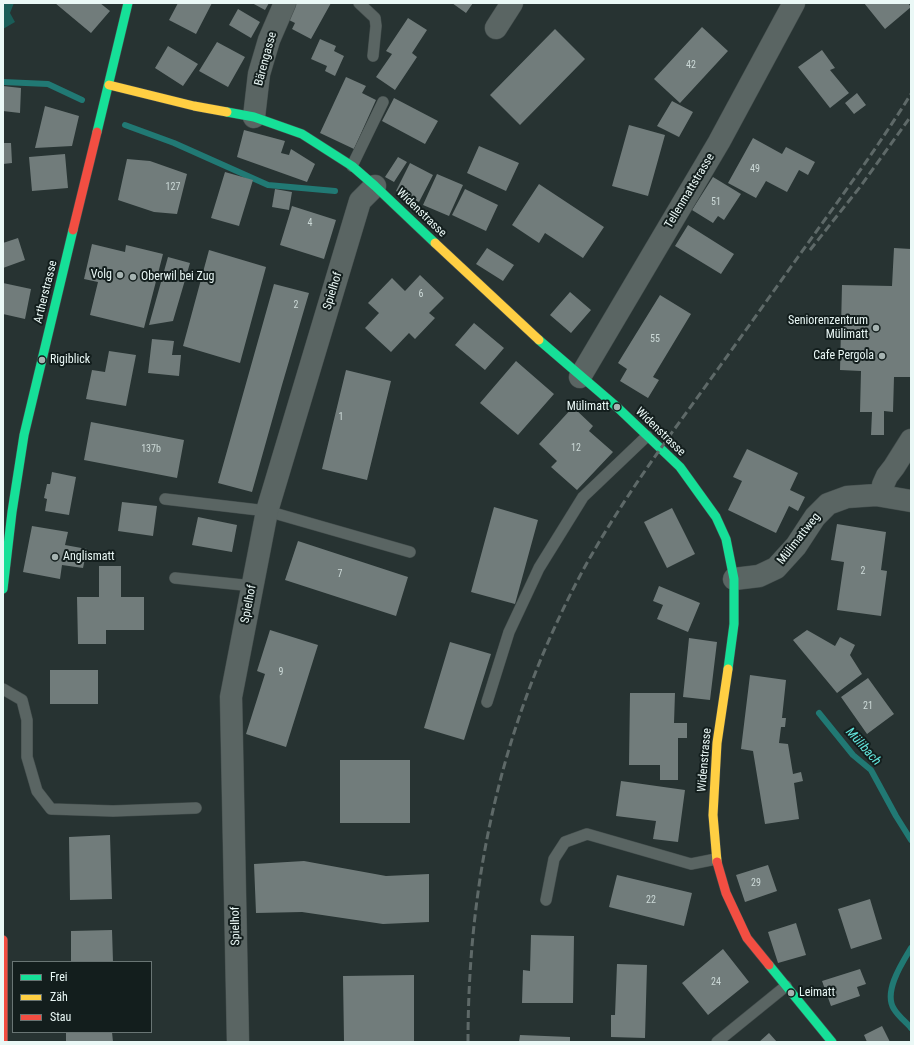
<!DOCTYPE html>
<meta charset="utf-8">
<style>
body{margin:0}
#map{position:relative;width:914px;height:1045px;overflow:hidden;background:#273332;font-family:"Roboto Condensed",sans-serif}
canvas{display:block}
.frame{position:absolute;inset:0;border:4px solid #eaf8f6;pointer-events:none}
.legend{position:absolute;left:12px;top:961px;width:140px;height:72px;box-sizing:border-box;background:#131e1d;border:1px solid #697574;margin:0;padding:5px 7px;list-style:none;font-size:12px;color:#eaf8f6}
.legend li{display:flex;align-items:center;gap:8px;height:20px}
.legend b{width:20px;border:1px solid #697574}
</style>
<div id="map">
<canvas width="914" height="1045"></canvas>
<div class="frame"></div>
<ul class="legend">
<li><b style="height:5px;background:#16e098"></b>Frei</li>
<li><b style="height:5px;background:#ffcf43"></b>Zäh</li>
<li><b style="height:5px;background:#f24e42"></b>Stau</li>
</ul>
</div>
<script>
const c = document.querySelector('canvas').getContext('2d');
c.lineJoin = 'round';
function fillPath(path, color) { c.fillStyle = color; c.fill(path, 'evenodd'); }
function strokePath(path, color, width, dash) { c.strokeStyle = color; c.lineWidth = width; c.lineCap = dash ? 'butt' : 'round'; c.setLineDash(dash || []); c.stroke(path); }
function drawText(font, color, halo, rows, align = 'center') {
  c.font = font + ' "Roboto Condensed",sans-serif'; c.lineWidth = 4; c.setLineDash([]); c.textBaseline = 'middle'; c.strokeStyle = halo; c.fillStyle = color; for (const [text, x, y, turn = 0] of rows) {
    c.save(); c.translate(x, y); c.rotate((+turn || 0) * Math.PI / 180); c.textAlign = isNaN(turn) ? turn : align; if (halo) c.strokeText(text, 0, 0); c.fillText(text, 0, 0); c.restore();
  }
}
const green = new Path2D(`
 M3 3H14L10 13 15 22 3 29Z`);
const stream = new Path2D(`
 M3 82 48 84 82 100
 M125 125 174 143 268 185 335 191
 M819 713 853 755 871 770 896 816 911 840
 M911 948C902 963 883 992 894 1009 898 1016 906 1022 911 1028`);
const building = new Path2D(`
 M55 3H100L110 11 91 33Z
 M178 3H212L196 34 169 20Z
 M252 3H269L265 10Z
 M291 3H331L311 39 292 29 295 23 283 17Z
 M452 3H473L466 13Z
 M864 3H908L911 7 885 29Z
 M238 9 260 22 251 38 229 25Z
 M408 18 427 30 412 53 417 57 395 90 376 77 392 54 386 51Z
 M702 27 728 51 680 103 654 79Z
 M555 29 585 59 520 125 490 95Z
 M320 39 336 46 334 51 344 56 335 76 325 71 327 66 311 59Z
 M217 42 245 57 228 87 199 71Z
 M168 46 198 64 183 86 155 68Z
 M822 50 835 68 830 70 849 93 830 108 798 67Z
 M346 77 366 86 362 93 376 100 354 149 320 133Z
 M3 86 21 88 20 113 3 111Z
 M857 93 866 105 854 114 845 103Z
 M394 98 438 121 425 144 382 121Z
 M672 101 693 112 679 137 657 126Z
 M45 106 79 116 72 146 35 148Z
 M629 125 665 135 648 196 612 186Z
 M244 130 285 141 281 153 289 155 291 149 315 164 307 182 237 157Z
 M753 138 782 154 786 147 815 162 808 175 799 170 787 192 766 181 756 198 728 183Z
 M3 143H11L12 163 3 164Z
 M479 146 519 163 506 191 467 173Z
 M65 154 68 188 32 191 29 157Z
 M398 157 407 162 394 182 385 177Z
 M127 159 150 161 187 174 177 214 154 212 118 200Z
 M410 163 433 175 419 202 396 191Z
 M225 172 253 180 239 226 211 218Z
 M437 174 463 185 449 216 423 205Z
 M713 177 741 194 724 220 718 216 713 223 692 210Z
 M539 184 604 227 583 258 545 233 539 243 512 225Z
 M275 189 292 192 289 210 272 207Z
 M465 189 498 205 486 231 452 215Z
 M292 206 336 220 324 259 280 245Z
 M688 225 734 254 721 274 675 246Z
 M18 238 25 260 3 268V243Z
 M92 244 125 252 126 245 163 254 144 328 90 315 98 282 84 279Z
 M487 248 514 265 503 281 476 264Z
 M894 248 911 249V377H894L893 412 884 411V435H871L872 412H860L861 371 840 370 842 285 892 286Z
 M209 250 266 267 240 363 183 346Z
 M168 257 190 263 173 321 149 325Z
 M420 275 444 298 429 313 435 318 415 339 409 333 391 352 365 328 379 313 368 303 392 278 405 291Z
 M3 283 31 289 25 319 3 314Z
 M274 284 309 293 282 385 252 492 218 483Z
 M570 292 591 310 571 333 550 315Z
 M660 295 691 314 653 377 659 380 648 398 620 381 627 369 618 363Z
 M474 323 504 348 485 370 455 345Z
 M152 339 174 341 172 355H181L179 376 148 373Z
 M109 351 136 355 126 406 86 399 92 370 105 372Z
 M516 361 554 394 518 435 480 403Z
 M346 370 391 381 367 480 322 469Z
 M573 407 593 426 589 431 613 452 577 490 551 467 557 461 539 444Z
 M91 422 184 440 177 478 84 460Z
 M747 449 798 473 790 490 805 497 798 511 789 506 776 533 728 510 742 481 733 477Z
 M52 472 76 477 69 515 45 511 47 499 44 498 47 484H50Z
 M122 502 157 506 153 536 118 531Z
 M494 507 538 520 515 604 471 592Z
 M672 508 695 554 667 568 644 522Z
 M198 517 237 525 232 552 192 545Z
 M837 524 886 532 881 570 887 571 881 616 837 610 844 562 831 560Z
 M32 526 68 532 65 545 87 549 83 568 62 565 60 579 23 572Z
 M298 541 408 577 396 616 285 580Z
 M99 566H121V597H144V630H106V644H78L77 597H99Z
 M659 586 700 603 688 632 657 619 663 605 653 601Z
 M270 630 318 645 286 747 246 734 265 674 257 671Z
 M807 630 835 646 840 637 855 645 850 655 862 674 837 693 793 640Z
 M689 638 717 642 710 700 683 697Z
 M450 642 491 654 464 740 424 728Z
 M50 670H98V704H50Z
 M750 675 786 680 782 718H786L785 727H781L779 743 788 744 793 774 801 772 803 781 794 783 799 819 765 824 753 751 741 749Z
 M868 678 894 714 867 734 841 697Z
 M630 693H675L674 723H687V738H678V780H660V765H629Z
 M340 760H410V823H340Z
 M621 781 685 790 678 842 653 839 656 821 616 816Z
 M110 835 112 899 70 900 69 837Z
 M304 861 386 876 429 874V922L383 924 302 912 256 913 254 864Z
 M768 865 777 891 745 902 736 875Z
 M617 875 692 893 684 926 609 907Z
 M870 899 882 939 851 949 838 909Z
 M796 923 806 955 778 963 768 932Z
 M112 930 113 962H71V931Z
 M531 935 574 936 573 1003H522L523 970 530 971Z
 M723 949 749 982 708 1015 682 983Z
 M617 964 647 965 645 1038 611 1037V1015H615Z
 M860 969 866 984 857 987 860 996 831 1006 822 981Z
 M414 975V1041H344L343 976Z
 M882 1026 890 1042H867L864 1035Z
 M66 1032H112L113 1042H66Z
 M769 1033 777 1042H759Z
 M520 1035 570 1037V1042H519Z`);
const lane = new Path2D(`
 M359 3 375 18 376 26 373 56
 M352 166 383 102
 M165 499 267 511 410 552
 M175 578 253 586
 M3 689 22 700 27 720V757L37 791 51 809 113 811 196 808
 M487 702 509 632 539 568 583 497 647 436
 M546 900 554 859 565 842 587 834 691 864 716 859
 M717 1042 786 986`);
const street = new Path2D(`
 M496 28 512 3
 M254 117 259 74 269 40 285 3
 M580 377 719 142 794 3
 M882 495 883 485 887 476 894 467 911 440
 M734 579 759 576 776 568 796 546 815 517 828 504 847 497 876 495 911 501
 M238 1042 231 697 267 511 360 201 375 186`);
const fast = new Path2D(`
 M227 112 254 117 302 134 352 166 375 186 435 243
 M97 132 128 3
 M539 340 617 407 680 467 716 517 726 539 734 579V624L728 669
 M3 589 12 512 24 435 73 230
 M769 965 832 1042`);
const slow = new Path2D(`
 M109 85 194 106 227 112
 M435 243 539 340
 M717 862 713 815 717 743 728 669`);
const jam = new Path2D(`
 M73 230 97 132
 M717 862 726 893 747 938 769 965
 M3 940V1042`);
const rail = new Path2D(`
 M810 250 860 187 911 116
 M468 1042C468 875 503 720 582 572 619 504 665 442 710 380 749 326 787 272 826 218 855 178 884 137 911 94`);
const markers = [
 [120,275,4,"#a6b3b1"],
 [133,277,4,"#a6b3b1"],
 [876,328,4,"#a6b3b1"],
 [882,356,4,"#a6b3b1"],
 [42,360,4,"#a6b3b1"],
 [617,407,4,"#a6b3b1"],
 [55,557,4,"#a6b3b1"],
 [791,993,4,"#a6b3b1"]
];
const numberNames = [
 ["42",691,65],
 ["49",755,169],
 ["127",173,187],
 ["51",716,202],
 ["4",310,223],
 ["6",421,294],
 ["2",296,305],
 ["55",655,339],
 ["1",341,417],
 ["12",576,448],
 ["137b",151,449],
 ["2",863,571],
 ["7",340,574],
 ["9",281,672],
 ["21",868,706],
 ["29",756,883],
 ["22",651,900],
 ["24",716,982]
];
const streetNames = [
 ["Bärengasse",266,59,-75],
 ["Tellenmattstrasse",690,191,-59],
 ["Widenstrasse",421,213,44],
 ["Spielhof",333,291,-73],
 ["Artherstrasse",46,292,-76],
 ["Widenstrasse",660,432,44],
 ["Mülimattweg",799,539,-52],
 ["Spielhof",249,604,-79],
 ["Widenstrasse",705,760,-85],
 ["Spielhof",236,926,-91]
];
const poiNames = [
 ["Volg",112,275],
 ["Oberwil bei Zug",141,277,"left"],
 ["Seniorenzentrum",868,321],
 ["Mülimatt",868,335],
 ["Cafe Pergola",874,356],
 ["Rigiblick",50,360,"left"],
 ["Mülimatt",609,407],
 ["Anglismatt",63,557,"left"],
 ["Leimatt",799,993,"left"]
];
const waterNames = [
 ["Mülibach",863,747,48]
];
fillPath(green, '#1a5d58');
strokePath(stream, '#217974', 6);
fillPath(building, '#717c7b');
strokePath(lane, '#444e4d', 12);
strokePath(street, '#444e4d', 23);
strokePath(fast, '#444e4d', 10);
strokePath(slow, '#444e4d', 10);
strokePath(jam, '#444e4d', 10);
strokePath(lane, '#5a6563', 11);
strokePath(street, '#5a6563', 22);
strokePath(fast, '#16e098', 9);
strokePath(slow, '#ffcf43', 9);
strokePath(jam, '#f24e42', 9);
strokePath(rail, '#5e6968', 3, [8, 4]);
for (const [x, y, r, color] of markers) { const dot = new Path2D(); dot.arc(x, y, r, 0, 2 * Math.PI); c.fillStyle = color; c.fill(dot); strokePath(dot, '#131e1d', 1.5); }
drawText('10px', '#ccd9d7', null, numberNames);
drawText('12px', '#eaf8f6', '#131e1d', streetNames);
drawText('12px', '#eaf8f6', '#131e1d', poiNames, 'right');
drawText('italic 13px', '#62e5dc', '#131e1d', waterNames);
</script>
